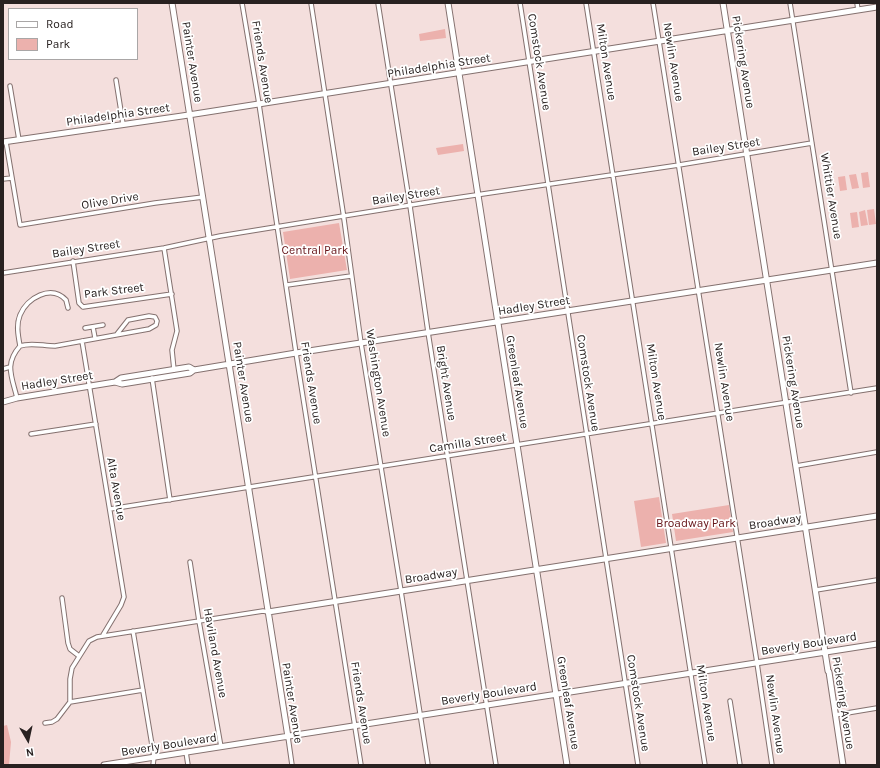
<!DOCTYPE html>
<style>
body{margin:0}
#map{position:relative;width:880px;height:768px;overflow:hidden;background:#f4dfdd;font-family:Karla,sans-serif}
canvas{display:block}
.frame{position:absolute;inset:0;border:4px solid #282120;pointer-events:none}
.legend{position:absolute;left:8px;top:8px;width:130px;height:52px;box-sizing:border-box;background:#fff;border:1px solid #a9a6a6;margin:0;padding:5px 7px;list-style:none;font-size:12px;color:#282120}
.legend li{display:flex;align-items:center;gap:8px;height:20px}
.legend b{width:20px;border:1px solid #a9a6a6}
.north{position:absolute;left:8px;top:720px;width:40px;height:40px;-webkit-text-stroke:3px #fff;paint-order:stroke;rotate:171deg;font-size:11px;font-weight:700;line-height:16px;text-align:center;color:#282120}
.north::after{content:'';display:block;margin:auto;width:14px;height:18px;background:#282120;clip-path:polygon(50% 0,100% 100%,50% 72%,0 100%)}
</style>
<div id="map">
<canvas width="880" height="768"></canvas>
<div class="frame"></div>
<ul class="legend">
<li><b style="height:5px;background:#fff"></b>Road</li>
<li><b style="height:11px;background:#ecb1ad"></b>Park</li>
</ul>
<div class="north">N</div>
</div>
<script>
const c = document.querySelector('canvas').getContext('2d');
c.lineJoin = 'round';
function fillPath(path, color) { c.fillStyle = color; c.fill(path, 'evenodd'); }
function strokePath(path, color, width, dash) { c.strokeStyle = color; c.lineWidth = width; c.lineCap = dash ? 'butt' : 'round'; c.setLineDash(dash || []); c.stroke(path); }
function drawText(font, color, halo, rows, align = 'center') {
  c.font = font + ' Karla,sans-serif'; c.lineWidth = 3.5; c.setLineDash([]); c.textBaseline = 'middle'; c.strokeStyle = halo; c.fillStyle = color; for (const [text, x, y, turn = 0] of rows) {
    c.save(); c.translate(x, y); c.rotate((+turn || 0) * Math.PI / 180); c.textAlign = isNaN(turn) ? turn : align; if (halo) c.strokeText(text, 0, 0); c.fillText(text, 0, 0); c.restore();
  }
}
const green = new Path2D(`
 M445 29 446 38 420 41 419 34Z
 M463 144 464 151 438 155 436 148Z
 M868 172 870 187 863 188 861 173Z
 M856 174 859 188 852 189 849 175Z
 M845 176 847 190 840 191 838 177Z
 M874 209 876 224 869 225 867 210Z
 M865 210 868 225 861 226 859 212Z
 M857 212 859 227 852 228 850 213Z
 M339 223 347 270 290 279 283 232Z
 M659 497 666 543 641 547 634 501Z
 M729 505 733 532 676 541 672 514Z
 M7 725 11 742 9 765H3V726Z`);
const street = new Path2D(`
 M242 3 259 104 296 353 361 765
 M311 3 343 212 361 343 401 591 428 765
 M378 3 410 206 428 332 496 765
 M520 3 638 765
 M586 3 705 765
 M653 3 757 663 772 765
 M790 3 851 393
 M857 3 858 10
 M116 80 123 124
 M10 86 19 140
 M6 142 20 225 155 203 203 197
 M3 179 12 178
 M164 248 177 331 172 350 174 370
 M73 261 79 303 83 307 172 294
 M3 273 164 248 220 236 442 200 679 165 812 143
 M287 285 351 276
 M93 327 95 338
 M85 328 103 325
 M82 341 124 597 121 605 103 635
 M20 346C31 342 43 346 55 346L149 329 156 325 157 321 155 317 149 316 128 320 117 334
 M20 346C18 335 16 325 20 315 27 298 51 284 66 300L68 308
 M3 369 10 367
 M152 378 170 500
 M17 398C12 377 4 364 20 346
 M31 434 96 424
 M796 466 877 452
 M110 509 877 388
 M190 562 199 621 221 747
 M816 590 877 580
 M62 598 68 643 70 649 79 656
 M133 631 154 757 153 765
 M730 701 740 765
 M70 702 143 690
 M835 715 877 708
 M45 723 52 722 57 719 70 702V679L72 668 89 641 97 637 263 611 268 612
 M288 737 292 765
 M186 752 188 765`);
const secondary = new Path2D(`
 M172 3 288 737
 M448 3 567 765
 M723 3 828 671
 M3 142 182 116 877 7
 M115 382 121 378 189 367 194 370
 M3 402 17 398 115 382 122 384 190 373 194 370 296 353 877 263
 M268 612 877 516
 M829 672 843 765
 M104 765 877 644`);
const streetNames = [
 ["Painter Avenue",192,62,81],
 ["Friends Avenue",262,62,81],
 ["Comstock Avenue",539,62,81],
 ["Milton Avenue",606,62,81],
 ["Newlin Avenue",673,62,81],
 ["Pickering Avenue",743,62,81],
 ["Philadelphia Street",439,66,-9],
 ["Philadelphia Street",118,115,-8],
 ["Bailey Street",726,147,-9],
 ["Bailey Street",406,196,-9],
 ["Whittier Avenue",831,196,81],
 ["Olive Drive",110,201,-9],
 ["Bailey Street",86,249,-9],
 ["Park Street",114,291,-7],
 ["Hadley Street",534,306,-9],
 ["Hadley Street",57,381,-9],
 ["Painter Avenue",243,382,81],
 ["Greenleaf Avenue",517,382,81],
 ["Milton Avenue",656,382,81],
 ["Newlin Avenue",724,382,81],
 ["Pickering Avenue",793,382,81],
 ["Friends Avenue",311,383,81],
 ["Washington Avenue",378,383,81],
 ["Bright Avenue",446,383,81],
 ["Comstock Avenue",588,383,81],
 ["Camilla Street",468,443,-9],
 ["Alta Avenue",116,489,80],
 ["Broadway",775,522,-9],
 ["Broadway",431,576,-9],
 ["Beverly Boulevard",809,644,-9],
 ["Haviland Avenue",215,653,80],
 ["Beverly Boulevard",489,694,-9],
 ["Painter Avenue",292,703,81],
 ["Friends Avenue",361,703,81],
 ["Greenleaf Avenue",568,703,81],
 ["Comstock Avenue",638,703,81],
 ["Milton Avenue",706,703,81],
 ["Pickering Avenue",843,703,81],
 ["Newlin Avenue",775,714,82],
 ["Beverly Boulevard",169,745,-9]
];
const parkNames = [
 ["Central Park",315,251],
 ["Broadway Park",696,524]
];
fillPath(green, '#ecb1ad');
strokePath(street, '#84716f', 5.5);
strokePath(secondary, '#84716f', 7);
strokePath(street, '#fff', 3.5);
strokePath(secondary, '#fff', 5);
drawText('12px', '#282120', '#fff', streetNames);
drawText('12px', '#651317', '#fff', parkNames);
</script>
